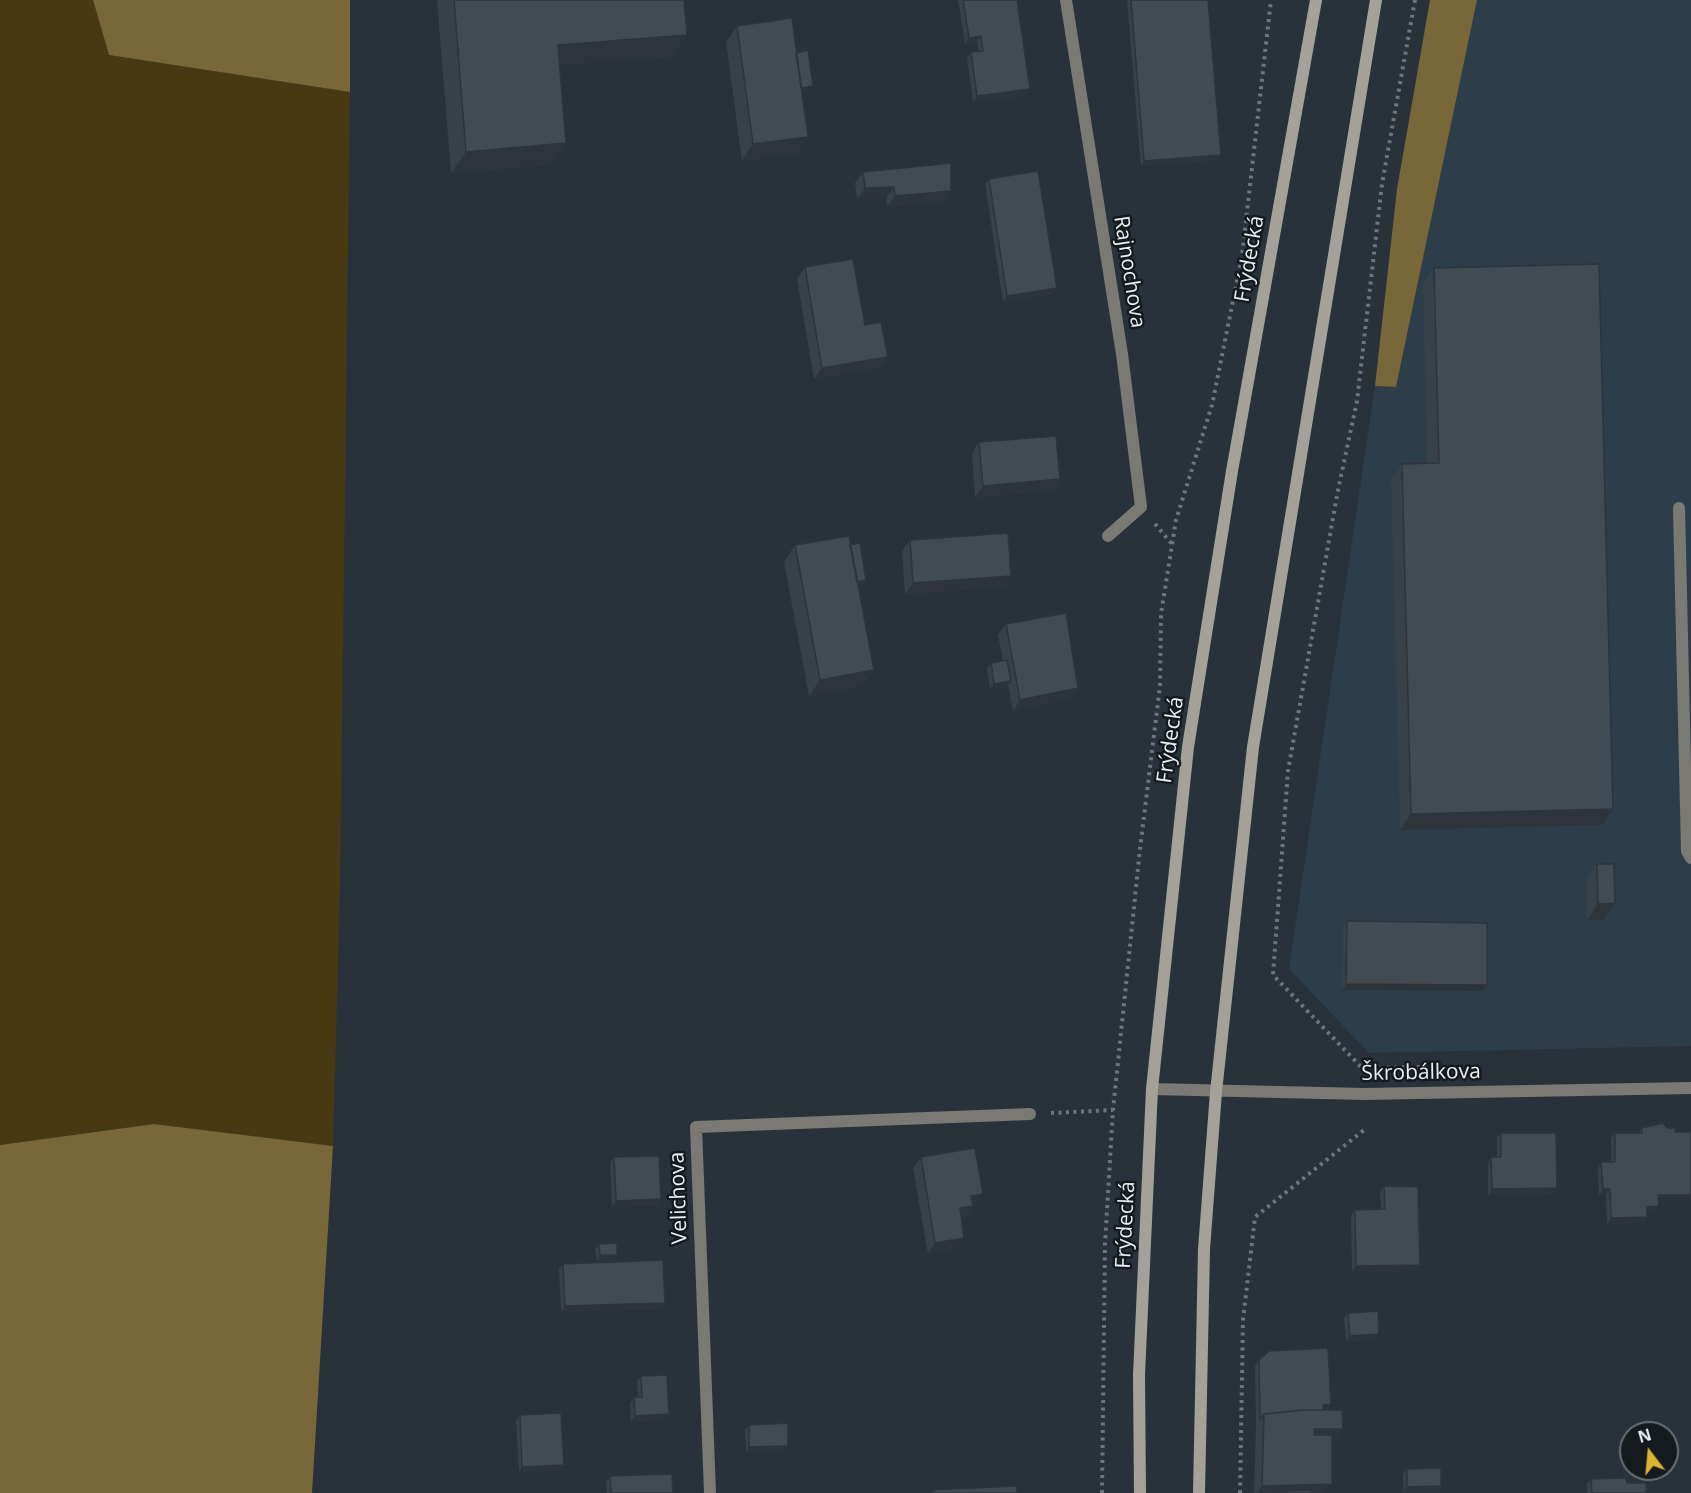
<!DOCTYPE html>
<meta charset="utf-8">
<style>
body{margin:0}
#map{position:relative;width:1691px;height:1493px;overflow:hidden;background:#29323b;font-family:"Open Sans",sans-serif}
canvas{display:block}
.north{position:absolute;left:1619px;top:1421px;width:60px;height:60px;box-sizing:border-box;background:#151a1e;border:2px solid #696f73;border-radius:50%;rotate:344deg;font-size:16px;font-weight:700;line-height:24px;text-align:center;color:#e8eef3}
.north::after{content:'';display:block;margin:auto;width:21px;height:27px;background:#dab333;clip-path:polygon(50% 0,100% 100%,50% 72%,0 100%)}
</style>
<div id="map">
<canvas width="1691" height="1493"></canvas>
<div class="north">N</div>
</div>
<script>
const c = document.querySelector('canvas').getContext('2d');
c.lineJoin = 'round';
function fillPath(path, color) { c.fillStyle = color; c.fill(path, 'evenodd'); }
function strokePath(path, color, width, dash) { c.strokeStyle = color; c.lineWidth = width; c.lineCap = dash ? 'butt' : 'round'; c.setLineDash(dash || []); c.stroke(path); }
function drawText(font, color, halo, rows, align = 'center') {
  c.font = font + ' "Open Sans",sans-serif'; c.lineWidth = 5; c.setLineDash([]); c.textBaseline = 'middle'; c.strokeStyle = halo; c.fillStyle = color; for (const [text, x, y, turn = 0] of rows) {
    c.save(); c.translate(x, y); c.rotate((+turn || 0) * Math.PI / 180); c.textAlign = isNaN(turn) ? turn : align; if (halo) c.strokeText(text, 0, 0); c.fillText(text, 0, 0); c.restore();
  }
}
const built = new Path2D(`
 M1477 0H1691V1046L1369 1053 1289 969 1375 386 1396 387Z`);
const green = new Path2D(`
 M0 0H93L109 55 350 92 340 888 333 1146 154 1124 0 1145Z`);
const forest = new Path2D(`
 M93 0H350V92L109 55Z
 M1430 0H1477L1396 387 1375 386 1397 189Z
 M154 1124 333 1146 312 1493H0V1145Z`);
const path = new Path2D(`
 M1415 0 1382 184 1357 401 1338 490 1288 771 1273 975 1362 1068 1422 1067
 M1155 524 1172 544
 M1051 1113 1113 1110
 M1102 1493 1105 1244 1113 1110 1140 849 1160 686 1161 614 1176 520 1212 405 1242 256 1271 0
 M1240 1493 1243 1320 1255 1217 1364 1130`);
const service = new Path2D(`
 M1679 508 1687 851 1691 858`);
const minor = new Path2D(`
 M1066 0 1122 354 1141 507 1108 536
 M1152 1089 1364 1094 1691 1088
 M710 1493 696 1127 1030 1114`);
const secondary = new Path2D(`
 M1140 1493 1139 1375 1152 1089 1188 747 1232 471 1316 0
 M1199 1493 1204 1249 1216 1092 1253 747 1376 0`);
const wall = new Path2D(`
 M437 0H684L672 57 560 65 566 143 551 165 451 173Z
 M958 0H1017L1027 95 973 102 967 58 971 52 979 51 977 42 965 44Z
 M1127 0H1208L1217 160 1141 166Z
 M737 26 796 53 813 86 809 91 802 93 808 137 796 154 742 161 726 42Z
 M863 172 951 191 943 202 887 207 886 198 857 199 855 183Z
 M989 179 1057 288 1053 294 1003 302 985 184Z
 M805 267 865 325 880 368 814 379 797 279Z
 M1434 268 1613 809 1602 825 1400 830 1391 481 1402 464H1427L1423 284Z
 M979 442 1060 479 1052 491 975 497 972 453Z
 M910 540 1011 576 1003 587 905 594 902 551Z
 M795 545H850L862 586H858L874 670 862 686 809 696 784 562Z
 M1006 624 1078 688 1070 699 1013 711 1008 685 1007 687 990 689 987 669 991 663 1003 661 998 635Z
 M1597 864 1615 903 1603 920H1587L1586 880Z
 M1347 921 1483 991 1342 990 1343 927Z
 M1642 1128 1658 1201 1659 1206 1655 1212H1647V1217L1643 1223 1607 1224 1606 1194 1599 1195 1598 1168 1601 1162H1611V1138L1615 1133H1639Z
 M1501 1133 1553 1194 1488 1195V1163L1491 1157H1497V1138Z
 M614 1157 657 1205 612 1207 610 1163Z
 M921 1157 975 1205 973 1206 965 1217 961 1218 957 1249 928 1254 913 1168Z
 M1384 1186 1416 1271 1352 1272 1351 1216 1355 1210 1381 1209 1380 1192Z
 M599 1244 617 1255 613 1261H597L595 1249Z
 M563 1264 661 1309 561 1312 559 1269Z
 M1348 1313 1379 1334 1375 1340 1346 1341 1344 1318Z
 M1259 1360 1331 1404 1327 1410 1335 1440H1332L1325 1493H1254L1256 1426 1255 1366Z
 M641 1376 665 1420 631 1422 630 1403 634 1397H638L637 1381Z
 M520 1415 560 1471 519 1472 516 1421Z
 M749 1425 784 1452 746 1453 745 1430Z
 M1407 1469 1441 1486 1437 1492H1403V1474Z
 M610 1476 673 1493H607L606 1482Z
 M1591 1479 1627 1483 1646 1493H1587V1484Z`);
const shadedWall = new Path2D(`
 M687 35 672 57 543 67 558 45Z
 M981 36 977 42 965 44 969 38Z
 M813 86 809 91 788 95 792 89Z
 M1030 89 1027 95 973 102 977 96Z
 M808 137 796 154 742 161 753 144Z
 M566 143 551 165 451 173 466 152Z
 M1221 155 1217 160 1141 166 1144 161Z
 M894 187 886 198 857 199 865 188Z
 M951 191 943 202 887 207 895 196Z
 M1057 288 1053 294 1003 302 1007 296Z
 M888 357 880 368 814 379 822 368Z
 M1060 479 1052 491 975 497 983 486Z
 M1011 576 1003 587 905 594 913 583Z
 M866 580 862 586 844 589 847 583Z
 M874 670 862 686 809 696 820 680Z
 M1011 681 1007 687 990 689 994 684Z
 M1078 688 1070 699 1013 711 1020 700Z
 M1613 809 1602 825 1400 830 1411 814Z
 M1615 903 1603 920H1587L1598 904Z
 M1346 984 1487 985 1483 991 1342 990Z
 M1557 1188 1553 1194 1488 1195 1492 1189Z
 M1603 1189H1610L1606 1194 1599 1195Z
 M983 1194 975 1205 963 1208 971 1196Z
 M1658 1195H1691V1200L1654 1201Z
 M661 1199 657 1205 612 1207 616 1201Z
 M973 1206 965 1217 952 1219 960 1208Z
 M1659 1206 1655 1212H1643L1647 1207Z
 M1647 1217 1643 1223 1607 1224 1611 1218Z
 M964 1238 957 1249 928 1254 935 1243Z
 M600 1255H617L613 1261H597Z
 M1420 1265 1416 1271 1352 1272 1356 1266Z
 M665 1303 661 1309 561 1312 565 1306Z
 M1379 1334 1375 1340 1346 1341 1350 1336Z
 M1331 1404 1327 1410 1319 1411 1323 1405Z
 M669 1414 665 1420 631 1422 635 1416Z
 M1314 1429H1343L1335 1440H1306Z
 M788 1446 784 1452 746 1453 749 1447Z
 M564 1465 560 1471 519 1472 522 1467Z
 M1332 1484 1325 1493H1258V1492L1262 1486Z
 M1441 1486 1437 1492H1403L1407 1487Z`);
const building = new Path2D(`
 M454 0H684L687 35 558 45 566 143 466 152Z
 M963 0H1017L1030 89 977 96 971 52 983 51 981 36 969 38Z
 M1131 0H1208L1221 155 1144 161Z
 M792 18 808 137 753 144 737 26Z
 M808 50 813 86 801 88 796 53Z
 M951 163V191L895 196 894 187 865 188 863 172Z
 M1038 171 1057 288 1007 296 989 179Z
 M853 259 865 325 881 322 888 357 822 368 805 267Z
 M1599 264 1613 809 1411 814 1402 464 1439 463 1434 268Z
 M1056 436 1060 479 983 486 979 442Z
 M1008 533 1011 576 913 583 910 540Z
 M849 536 874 670 820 680 795 545Z
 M860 543 866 580 857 582 850 545Z
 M1066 613 1078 688 1020 700 1006 624Z
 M1007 660 1011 681 994 684 991 663Z
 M1597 864H1614L1615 903 1598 904Z
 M1347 921 1487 923V985L1346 984Z
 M1663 1123 1667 1128H1675V1132H1691V1195H1658L1659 1206 1647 1207V1217L1611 1218 1610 1189H1603L1601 1162H1615V1133H1642V1128Z
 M1501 1133H1556L1557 1188 1492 1189 1491 1157H1501Z
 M975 1148 983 1194 971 1196 973 1206 960 1208 964 1238 935 1243 921 1157Z
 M659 1156 661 1199 616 1201 614 1157Z
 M1384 1186 1418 1187 1420 1265 1356 1266 1355 1210 1385 1209Z
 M617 1243V1255H600L599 1244Z
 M663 1260 665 1303 565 1306 563 1264Z
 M1378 1311 1379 1334 1350 1336 1348 1313Z
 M1328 1348 1331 1404 1323 1405V1410H1304L1264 1414 1260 1420 1259 1360 1269 1351Z
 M667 1375 669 1414 635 1416 634 1397H642L641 1376Z
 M1304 1410H1342L1343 1429H1314V1435H1332V1484L1262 1486 1264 1414Z
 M561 1413 564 1465 522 1467 520 1415Z
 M788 1423V1446L749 1447V1425Z
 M1441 1468V1486L1407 1487V1469Z
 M672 1474 673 1493H611L610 1476Z
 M1626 1478 1627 1483H1646V1493H1592L1591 1479Z
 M1017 1486V1493H932V1490Z
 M1311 1490V1493H1258V1492Z`);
const streetNames = [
 ["Frýdecká",1250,259,-80],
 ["Rajnochova",1129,272,81],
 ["Frýdecká",1171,740,-82],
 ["Škrobálkova",1421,1073,-1],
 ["Velichova",679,1198,-92],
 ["Frýdecká",1126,1225,-87]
];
fillPath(built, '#2e3d4a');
fillPath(green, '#473a12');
fillPath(forest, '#786738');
strokePath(path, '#6e757d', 4, [3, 4.5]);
strokePath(service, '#7b7973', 12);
strokePath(minor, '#7b7973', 12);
strokePath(secondary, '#a4a198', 12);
fillPath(wall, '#384048');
fillPath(shadedWall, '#2e343b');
fillPath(building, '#414b54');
strokePath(building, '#2e343b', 1.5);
drawText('21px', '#e8eef3', '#151a1e', streetNames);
</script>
